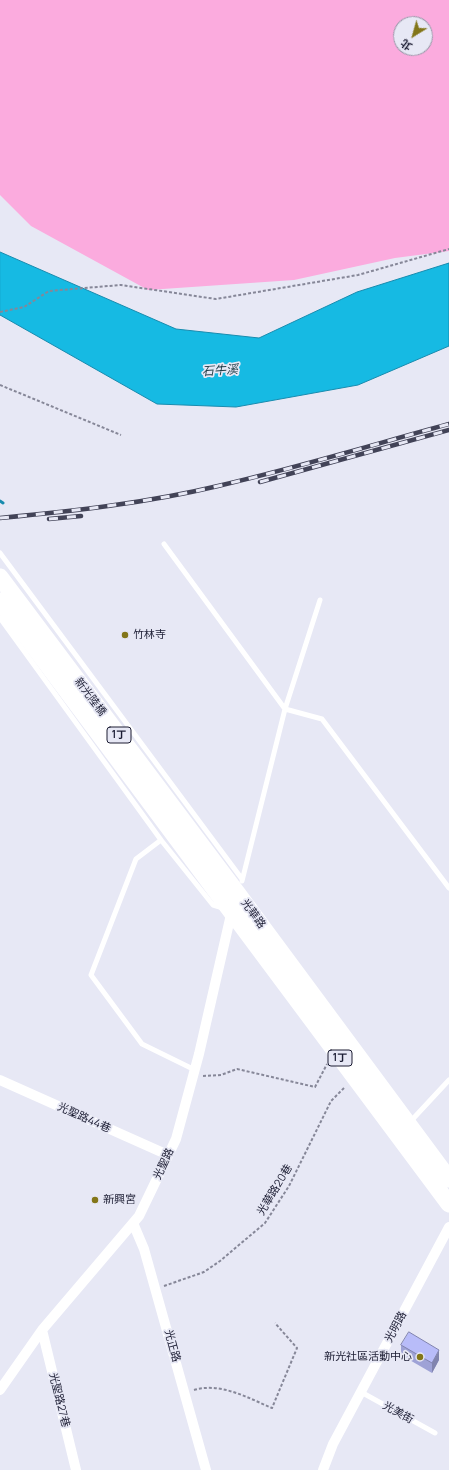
<!DOCTYPE html>
<meta charset="utf-8">
<style>
body{margin:0}
#map{position:relative;width:449px;height:1470px;overflow:hidden;background:#e7e8f5;font-family:Manrope,"Noto Sans TC",sans-serif}
canvas{display:block}
.north{position:absolute;left:393px;top:16px;width:40px;height:40px;box-sizing:border-box;background:#e7e8f5;border:1px solid #9697a7;border-radius:50%;rotate:217deg;font-size:11px;font-weight:700;line-height:16px;text-align:center;color:#1c1d33}
.north::after{content:'';display:block;margin:auto;width:14px;height:18px;background:#837619;clip-path:polygon(50% 0,100% 100%,50% 72%,0 100%)}
</style>
<div id="map">
<canvas width="449" height="1470"></canvas>
<div class="north">北</div>
</div>
<script>
const c = document.querySelector('canvas').getContext('2d');
c.lineJoin = 'round';
function fillPath(path, color) { c.fillStyle = color; c.fill(path, 'evenodd'); }
function strokePath(path, color, width, dash) { c.strokeStyle = color; c.lineWidth = width; c.lineCap = dash ? 'butt' : 'round'; c.setLineDash(dash || []); c.stroke(path); }
function drawText(font, color, halo, rows, align = 'center') {
  c.font = font + ' Manrope,"Noto Sans TC",sans-serif'; c.lineWidth = 3.5; c.setLineDash([]); c.textBaseline = 'middle'; c.strokeStyle = halo; c.fillStyle = color; for (const [text, x, y, turn = 0] of rows) {
    c.save(); c.translate(x, y); c.rotate((+turn || 0) * Math.PI / 180); c.textAlign = isNaN(turn) ? turn : align; if (halo) c.strokeText(text, 0, 0); c.fillText(text, 0, 0); c.restore();
  }
}
const green = new Path2D(`
 M0 0H449V251L395 258 294 280 148 290 31 226 0 195ZM401 24H425V48H401Z`);
const water = new Path2D(`
 M0 252 176 329 259 338 357 292 449 263V346L358 385 236 407 157 404 0 315Z`);
const stream = new Path2D(`
 M0 501 3 503`);
const path = new Path2D(`
 M0 312 24 307 49 291 121 285 216 299 358 275 449 249
 M0 385 121 435
 M203 1076 221 1075 237 1069 315 1087 327 1064
 M164 1286 204 1272 220 1261 265 1223 289 1186 331 1101 345 1087
 M194 1390C221 1382 248 1398 272 1408L297 1348 275 1323`);
const lane = new Path2D(`
 M164 544 285 709 322 719 449 888
 M0 553 242 879
 M0 618 161 840
 M242 881 285 709 320 600
 M195 1070 142 1044 91 975 136 859 161 840 213 905 223 908
 M410 1122 449 1080
 M361 1392 435 1433`);
const street = new Path2D(`
 M0 1080 168 1155
 M133 1223 144 1249 206 1470
 M42 1330 76 1470
 M0 1390 42 1330 139 1216 153 1187 176 1139 199 1054 232 910
 M323 1470 333 1444 449 1227`);
const primary = new Path2D(`
 M0 577 238 894 449 1179
 M0 601 449 1204`);
const rail = new Path2D(`
 M260 482 449 430
 M0 518C73 511 147 503 218 486 296 468 372 445 449 424
 M49 519 81 516`);
const wall = new Path2D(`
 M401 1345 439 1360 432 1373 401 1355Z`);
const shadedWall = new Path2D(`
 M439 1350V1360L432 1373V1363Z`);
const building = new Path2D(`
 M409 1332 439 1350 432 1363 401 1345Z`);
const markers = [
 [125,635,4,"#837619"],
 [95,1200,4,"#837619"],
 [420,1357,4,"#837619"]
];
const shields = [
 [119,735,24],
 [340,1058,24]
];
const shieldNames = [
 ["1丁",119,735],
 ["1丁",340,1058]
];
const poiNames = [
 ["竹林寺",133,635],
 ["新興宮",103,1200],
 ["新光社區活動中心",412,1357,"right"]
];
const streetNames = [
 ["新光陸橋",90,697,53],
 ["光華路",253,914,54],
 ["光聖路44巷",84,1118,24],
 ["光聖路",164,1164,-65],
 ["光華路20巷",275,1190,-59],
 ["光明路",396,1327,-62],
 ["光正路",172,1346,75],
 ["光聖路27巷",59,1400,76],
 ["光美街",398,1413,29]
];
const waterNames = [
 ["石牛溪",220,371,-4]
];
fillPath(green, '#fbabde');
fillPath(water, '#16bae3');
strokePath(water, '#188bae', 1);
strokePath(stream, '#188bae', 3);
strokePath(path, '#868798', 2, [3, 2]);
strokePath(lane, '#fff', 5);
strokePath(street, '#fff', 10);
strokePath(primary, '#fff', 17);
strokePath(rail, '#424357', 4.5);
strokePath(rail, '#e7e8f5', 3, [9]);
fillPath(wall, '#9ea2d6');
fillPath(shadedWall, '#8184ae');
fillPath(building, '#b8bcf9');
strokePath(building, '#8184ae', 1);
for (const [x, y, r, color] of markers) { const dot = new Path2D(); dot.arc(x, y, r, 0, 2 * Math.PI); c.fillStyle = color; c.fill(dot); strokePath(dot, '#e7e8f5', 1.5); }
for (const [x, y, w] of shields) { const box = new Path2D(); box.roundRect(x - w / 2, y - 8, w, 16, 3); c.fillStyle = '#e7e8f5'; c.fill(box); strokePath(box, '#1c1d33', 1); }
drawText('bold 10px', '#1c1d33', null, shieldNames);
drawText('11px', '#1c1d33', '#e7e8f5', poiNames, 'left');
drawText('11px', '#1c1d33', '#e7e8f5', streetNames);
drawText('italic 12px', '#223f49', '#e7e8f5', waterNames);
</script>
